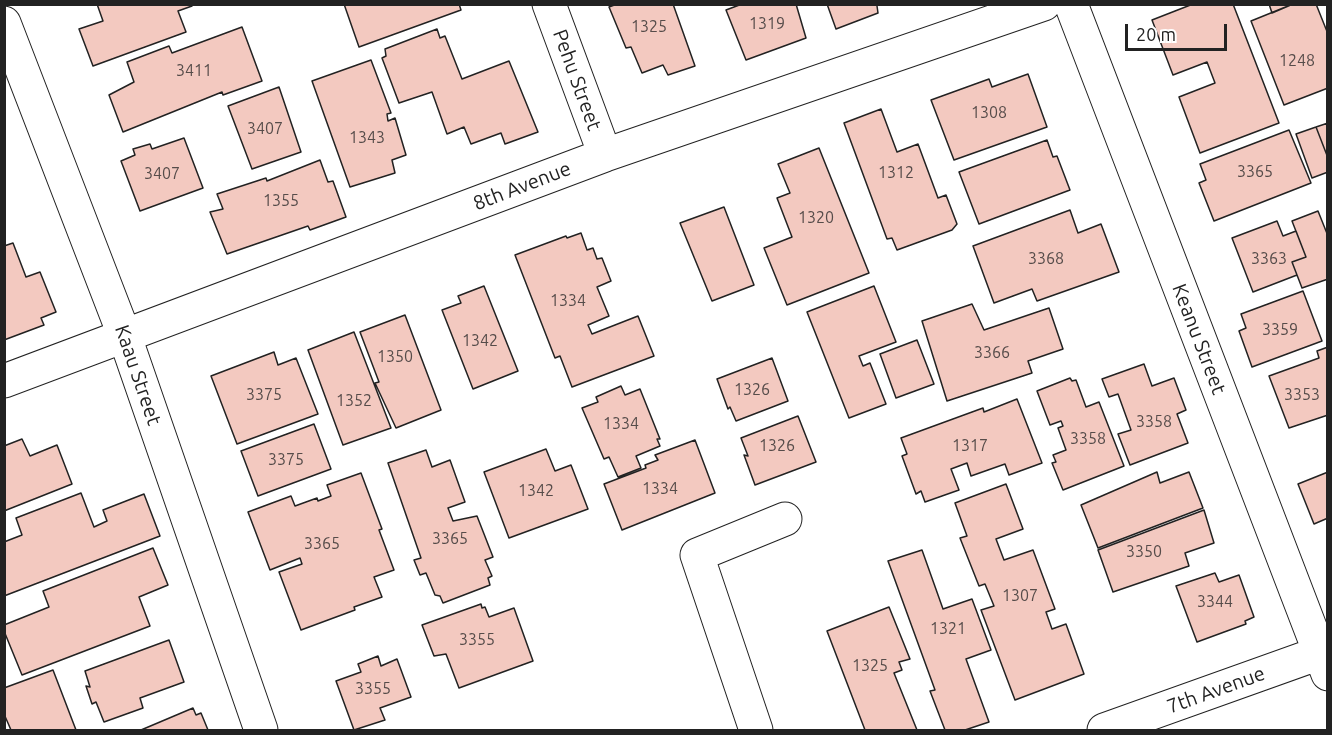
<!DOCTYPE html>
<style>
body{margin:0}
#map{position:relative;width:1332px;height:735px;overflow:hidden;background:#fff;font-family:Ubuntu,sans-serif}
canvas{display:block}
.frame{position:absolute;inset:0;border:6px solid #222;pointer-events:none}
.scale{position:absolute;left:1125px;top:24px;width:102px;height:27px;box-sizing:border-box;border:3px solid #222;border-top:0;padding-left:8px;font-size:18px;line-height:21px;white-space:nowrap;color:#222;-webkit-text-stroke:4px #fff;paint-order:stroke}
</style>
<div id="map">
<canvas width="1332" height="735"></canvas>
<div class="frame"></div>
<div class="scale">20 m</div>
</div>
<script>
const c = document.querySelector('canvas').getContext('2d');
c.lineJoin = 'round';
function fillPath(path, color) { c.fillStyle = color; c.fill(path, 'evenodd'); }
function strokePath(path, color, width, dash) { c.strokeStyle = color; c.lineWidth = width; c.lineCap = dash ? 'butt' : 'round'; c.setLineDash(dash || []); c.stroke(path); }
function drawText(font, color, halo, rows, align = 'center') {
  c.font = font + ' Ubuntu,sans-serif'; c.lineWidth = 4.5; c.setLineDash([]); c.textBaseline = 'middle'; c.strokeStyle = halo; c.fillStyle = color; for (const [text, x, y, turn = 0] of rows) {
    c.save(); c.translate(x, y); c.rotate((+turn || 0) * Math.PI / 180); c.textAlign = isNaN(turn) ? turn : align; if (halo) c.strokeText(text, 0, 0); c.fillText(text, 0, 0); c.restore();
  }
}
const building = new Path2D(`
 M97 4H191L192 6 178 11 186 32 93 66 79 29 103 21Z
 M344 4H459L461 10 359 47Z
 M617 4H673L695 66 668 75 663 65 642 73 631 47 626 48 609 7Z
 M742 4H796L806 38 746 60 726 10Z
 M827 4H880L877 6 878 13 836 29Z
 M1193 4H1233L1279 123 1200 153 1179 97 1215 83 1207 62 1173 75 1152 20Z
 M1269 4H1293L1272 13Z
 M1293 4H1316L1328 34V88L1284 105 1251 21Z
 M242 27 262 81 223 95 222 92 123 132 109 95 134 82 127 62 169 46 172 53Z
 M437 29 440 38 445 36 462 79 509 61 538 132 505 144 501 133 471 144 464 127 447 134 432 92 399 103 382 58 386 56 385 49Z
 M371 60 391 113 387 114 388 121 395 118 406 155 392 160 395 173 350 187 312 81Z
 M1028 74 1047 127 954 160 931 100 989 79 992 87Z
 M279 87 301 152 252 169 228 106Z
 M881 109 897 152 918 144 938 198 946 195 957 224 952 230 897 250 892 238 887 239 844 123Z
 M1328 123V158L1316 127Z
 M1316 127 1328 158V172L1312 178 1296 134Z
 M1289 130 1311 183 1214 221 1199 183 1206 180 1200 164Z
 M184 138 203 188 140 211 121 161 135 155 133 149 150 144 152 149Z
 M1047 140 1053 157 1057 156 1070 190 979 224 959 172Z
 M819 148 869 273 787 305 764 248 792 237 777 198 790 193 778 164Z
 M320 160 328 182 333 181 346 217 310 230 308 226 227 254 210 212 223 209 217 194 266 178 267 181Z
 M724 207 754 285 712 301 680 223Z
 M1070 210 1078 233 1101 224 1119 272 1037 301 1032 289 994 303 973 246Z
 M1318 211 1328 236V279L1302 288 1292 262 1306 257 1292 221Z
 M1277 221 1283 236 1296 231 1306 257 1292 262 1297 275 1253 292 1232 238Z
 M581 233 587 250 593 248 597 259 602 258 611 281 597 287 609 316 588 325 592 334 638 316 654 356 572 387 560 356 555 358 515 255 566 236 567 238Z
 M13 243 26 277 40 272 56 312 41 318 44 325 4 340V246Z
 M484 286 518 371 473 389 442 310 461 303 458 296Z
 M874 286 896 342 859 356 863 366 870 363 886 404 849 418 807 312Z
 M1303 291 1322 341 1252 367 1239 331 1246 328 1241 314Z
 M972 304 984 330 1049 308 1063 349 1028 361 1032 373 947 401 922 321Z
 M405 315 441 410 396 428 375 383 379 382 360 332Z
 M354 332 391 428 343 445 308 350Z
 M917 340 934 384 896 398 880 354Z
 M1328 347V415L1289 428 1269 376 1319 358 1317 351Z
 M274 352 278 365 296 358 318 414 237 444 211 376Z
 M772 358 788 401 736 421 730 407 728 409 717 379Z
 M1144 364 1152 386 1174 378 1186 410 1177 414 1188 443 1130 465 1118 434 1131 430 1118 394 1109 397 1102 379Z
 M1070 378 1072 381 1076 380 1086 407 1099 402 1124 466 1063 490 1052 463 1056 462 1053 455 1066 450 1058 428 1063 426 1061 421 1050 425 1037 391Z
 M621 386 625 395 640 389 660 439H657L660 446 636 456 641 468 618 477 609 457 604 459 582 408 598 402 596 397Z
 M1017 399 1042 463 1009 475 1005 464 971 476 967 463 951 469 959 490 925 502 921 491 916 494 902 456 907 454 901 438 983 408 984 412Z
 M798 416 816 462 755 485 744 455 748 456 741 438Z
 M314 424 331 469 258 496 241 451Z
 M22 439 30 456 57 445 72 484 4 511V446Z
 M695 440 715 493 622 530 604 484 646 468 645 465 658 460 655 455Z
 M546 449 555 471 571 465 588 509 509 538 484 472Z
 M426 450 432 467 450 460 465 502 448 508 453 521 477 516 493 557 485 560 492 576 488 578 490 585 443 603 440 596 435 595 426 573 420 575 414 560 421 558 388 463Z
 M1157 472 1160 483 1189 472 1203 508 1098 548 1081 505Z
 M1328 472V518L1314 524 1298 484Z
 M361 473 382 529 379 530 394 570 374 577 382 597 354 607 355 610 301 630 279 572 302 564 300 558 270 570 248 512 291 496 295 506 317 498 318 501 331 496 327 485Z
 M1006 484 1023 529 996 539 1004 560 1033 550 1055 609 1046 612 1052 629 1066 624 1084 674 1015 700 981 610 994 606 985 584 979 586 960 538 967 536 955 503Z
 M81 493 94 527 107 521 103 510 144 494 160 536 4 596V542L22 535 16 518Z
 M1204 510 1214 543 1185 553 1189 566 1113 592 1098 550Z
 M153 548 168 585 139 597 150 626 22 675 4 631V625L49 607 43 591Z
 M922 550 943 609 972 599 991 650 966 659 989 722 965 730H945L930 691 935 690 888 561Z
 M1215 573 1219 582 1239 575 1254 617 1245 621 1246 624 1197 642 1176 586Z
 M481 604 482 608 485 607 489 617 514 608 533 661 459 688 446 654 434 656 422 625Z
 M889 607 910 659 899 662 902 670 894 673 917 730H865L827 631Z
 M169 640 184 682 140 698 143 708 104 722 96 702 92 704 86 686 90 687 85 671Z
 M378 656 381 666 397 659 411 697 380 708 385 720 354 730 336 681 361 672 358 664Z
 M53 670 76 730H11L4 714V688Z
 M193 708 196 715 201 713 208 730H141Z`);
const minor = new Path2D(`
 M549 4 605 155
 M1071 4 1328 674
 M4 23 125 337 261 730
 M4 381 605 155 1044 4
 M756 730 697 555 785 519
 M1104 730 1328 650`);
const numberNames = [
 ["1319",767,24],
 ["1325",649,27],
 ["1248",1297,61],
 ["3411",194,71],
 ["1308",989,113],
 ["3407",265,129],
 ["1343",367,138],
 ["3365",1255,172],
 ["1312",896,173],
 ["3407",162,174],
 ["1355",281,201],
 ["1320",816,218],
 ["3368",1046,259],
 ["3363",1269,259],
 ["1334",568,301],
 ["3359",1280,330],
 ["1342",480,341],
 ["3366",992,353],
 ["1350",395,357],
 ["1326",752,390],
 ["3375",264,395],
 ["3353",1302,395],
 ["1352",354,401],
 ["3358",1154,422],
 ["1334",621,424],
 ["3358",1088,439],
 ["1326",777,446],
 ["1317",970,446],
 ["3375",286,460],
 ["1334",660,489],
 ["1342",536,491],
 ["3365",450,539],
 ["3365",322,544],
 ["3350",1144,552],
 ["1307",1020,596],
 ["3344",1215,602],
 ["1321",948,629],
 ["3355",477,640],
 ["1325",870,666],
 ["3355",373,689]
];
const streetNames = [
 ["Pehu Street",577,80,70],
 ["8th Avenue",522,186,-21],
 ["Keanu Street",1199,339,69],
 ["Kaau Street",138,375,71],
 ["7th Avenue",1216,690,-20]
];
fillPath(building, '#f3c9c0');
strokePath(building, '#222', 1.5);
strokePath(minor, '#222', 35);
strokePath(minor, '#fff', 33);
drawText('16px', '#564c4a', null, numberNames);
drawText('20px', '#222', '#fff', streetNames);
</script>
